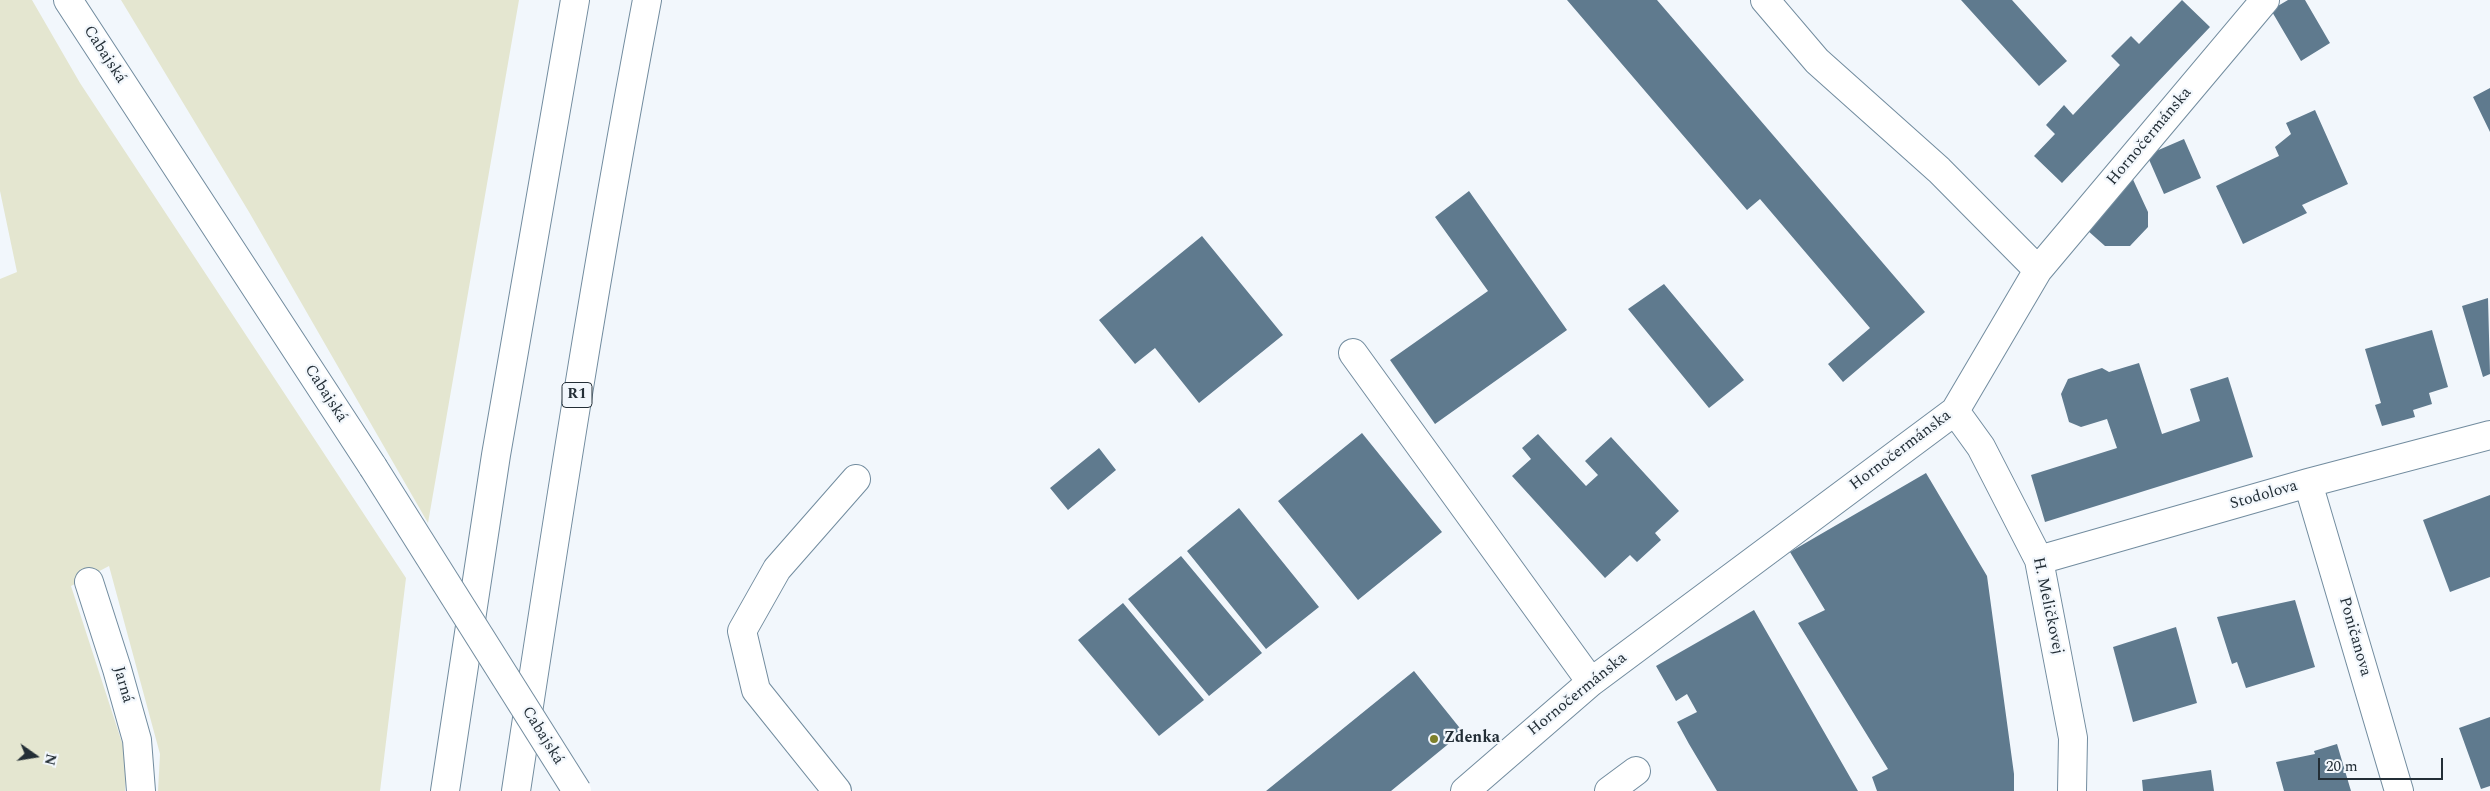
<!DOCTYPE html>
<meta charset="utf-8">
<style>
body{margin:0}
#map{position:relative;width:2490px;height:791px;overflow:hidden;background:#f2f7fc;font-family:Spectral,serif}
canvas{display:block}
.north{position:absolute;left:10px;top:731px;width:50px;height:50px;-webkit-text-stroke:4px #f2f7fc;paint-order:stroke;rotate:103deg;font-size:14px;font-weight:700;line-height:20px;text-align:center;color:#232e36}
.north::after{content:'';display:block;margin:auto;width:18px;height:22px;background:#232e36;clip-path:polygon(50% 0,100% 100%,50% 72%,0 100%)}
.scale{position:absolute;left:2318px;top:758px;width:125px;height:22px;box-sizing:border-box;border:2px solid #232e36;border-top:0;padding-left:6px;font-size:15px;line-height:18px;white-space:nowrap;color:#232e36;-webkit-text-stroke:4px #f2f7fc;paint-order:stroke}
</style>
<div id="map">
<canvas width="2490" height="791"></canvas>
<div class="north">N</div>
<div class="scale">20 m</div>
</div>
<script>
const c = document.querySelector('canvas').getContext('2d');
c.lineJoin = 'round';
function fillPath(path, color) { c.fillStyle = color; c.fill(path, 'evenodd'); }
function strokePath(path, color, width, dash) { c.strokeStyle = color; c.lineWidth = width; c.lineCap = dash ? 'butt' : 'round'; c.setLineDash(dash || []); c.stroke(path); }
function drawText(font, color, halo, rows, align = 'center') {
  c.font = font + ' Spectral,serif'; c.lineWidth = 4.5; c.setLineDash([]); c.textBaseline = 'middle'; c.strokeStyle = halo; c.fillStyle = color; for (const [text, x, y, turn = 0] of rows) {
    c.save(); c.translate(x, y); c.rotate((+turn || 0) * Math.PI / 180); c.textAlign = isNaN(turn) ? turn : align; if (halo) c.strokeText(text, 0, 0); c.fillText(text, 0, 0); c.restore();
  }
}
const green = new Path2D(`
 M0 0H32L80 83 406 578 380 791H158L160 754 109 566 71 586 127 758 125 791H0V279L17 272 0 191Z
 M121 0H519L428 523 249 212Z`);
const building = new Path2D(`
 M1567 0H1657L1925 312 1843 382 1828 364 1870 328 1760 199 1747 210Z
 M1961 0H2012L2067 61 2039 86Z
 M2182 0 2210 27 2062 183 2034 156 2055 134 2046 125 2064 105 2073 115 2120 65 2111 56 2131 36 2139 44Z
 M2288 0H2305L2330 43 2301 61 2271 10Z
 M2490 88V132L2473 97Z
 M2315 110 2348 184 2302 205 2307 213 2243 244 2216 186 2279 156 2275 147 2291 134 2286 123Z
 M2184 139 2201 178 2164 194 2147 155Z
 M2130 173 2148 212V227L2130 246H2105L2087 230Z
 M1469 191 1567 330 1435 424 1390 360 1488 291 1435 217Z
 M1202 236 1283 335 1199 403 1155 348 1135 364 1099 320Z
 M1664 284 1744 380 1709 408 1628 309Z
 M2488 298 2490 374 2483 377 2462 306Z
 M2432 330 2448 387 2429 393 2432 404 2413 410 2415 417 2382 426 2375 405 2381 403 2365 349Z
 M2139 363 2162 434 2200 421 2190 389 2228 377 2253 457 2045 522 2031 475 2117 448 2107 419 2081 427 2069 422 2061 394 2068 379 2102 368 2109 372Z
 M1362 433 1442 532 1358 600 1278 501Z
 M1538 434 1586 486 1598 475 1585 461 1611 437 1679 511 1655 533 1661 540 1637 562 1630 555 1605 578 1512 476 1531 459 1522 448Z
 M1099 448 1116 470 1068 510 1050 488Z
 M1926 473 1987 576 2014 774V791H1877L1872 777 1888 769 1798 623 1825 610 1790 552Z
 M2490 495V577L2450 592 2423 520Z
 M1239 508 1319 607 1266 649 1187 551Z
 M1181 556 1262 653 1209 696 1128 599Z
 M2295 600 2315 667 2246 688 2237 662 2232 664 2217 617Z
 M1123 603 1204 700 1159 736 1078 640Z
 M1754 610 1858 791H1717L1689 744 1677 722 1697 712 1687 694 1676 701 1656 666Z
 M2176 627 2197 703 2133 722 2113 647Z
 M1414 671 1463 732 1391 791H1266Z
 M2490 717V786L2481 789 2459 728Z
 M2337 744 2351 791H2284L2276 762 2315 754 2314 751Z
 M2211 770 2214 791H2143L2142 780Z`);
const minor = new Path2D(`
 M1765 0 1817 61 1939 170 2038 270
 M1353 353 1591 682
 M1955 411 1981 447 2039 560 2073 738 2072 791
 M2308 483 2399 791
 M2039 560 2308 483 2490 435
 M89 582 117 669 137 740 141 791
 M837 791 756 690 742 631 777 569 856 479
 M1465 791 1591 682 1955 411 2038 270 2265 0
 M1609 791 1636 771`);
const major = new Path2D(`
 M68 0 373 467`);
const highway = new Path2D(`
 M445 791 496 455 575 0
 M516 791C556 527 597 263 647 0`);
const majorBridge = new Path2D(`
 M373 467 577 791`);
const markers = [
 [1434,739,5,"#7d802a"]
];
const shields = [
 [577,395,30]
];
const shieldNames = [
 ["R1",577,395]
];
const streetNames = [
 ["Cabajská",104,55,57],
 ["Hornočermánska",2150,137,-50],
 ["Cabajská",325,394,57],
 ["Hornočermánska",1901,451,-37],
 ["Stodolova",2264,496,-16],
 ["H. Meličkovej",2047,606,78],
 ["Poničanova",2354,637,74],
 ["Jarná",122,685,74],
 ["Hornočermánska",1578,695,-39],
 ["Cabajská",542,736,58]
];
const poiNames = [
 ["Zdenka",1444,739]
];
fillPath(green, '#e4e6d0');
fillPath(building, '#5f7a8e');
strokePath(minor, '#728c9f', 30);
strokePath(major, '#728c9f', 30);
strokePath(highway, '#728c9f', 30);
strokePath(minor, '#fff', 28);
strokePath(major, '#fff', 28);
strokePath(highway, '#fff', 28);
strokePath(majorBridge, '#728c9f', 30, []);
strokePath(majorBridge, '#fff', 28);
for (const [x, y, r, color] of markers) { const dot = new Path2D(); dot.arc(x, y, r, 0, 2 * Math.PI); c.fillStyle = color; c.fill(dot); strokePath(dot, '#f2f7fc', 2); }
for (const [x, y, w] of shields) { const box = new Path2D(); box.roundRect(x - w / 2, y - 12.5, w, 25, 4); c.fillStyle = '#f2f7fc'; c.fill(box); strokePath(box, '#232e36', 1); }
drawText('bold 15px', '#232e36', null, shieldNames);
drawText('16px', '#232e36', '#f2f7fc', streetNames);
drawText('bold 16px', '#232e36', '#f2f7fc', poiNames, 'left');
</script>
